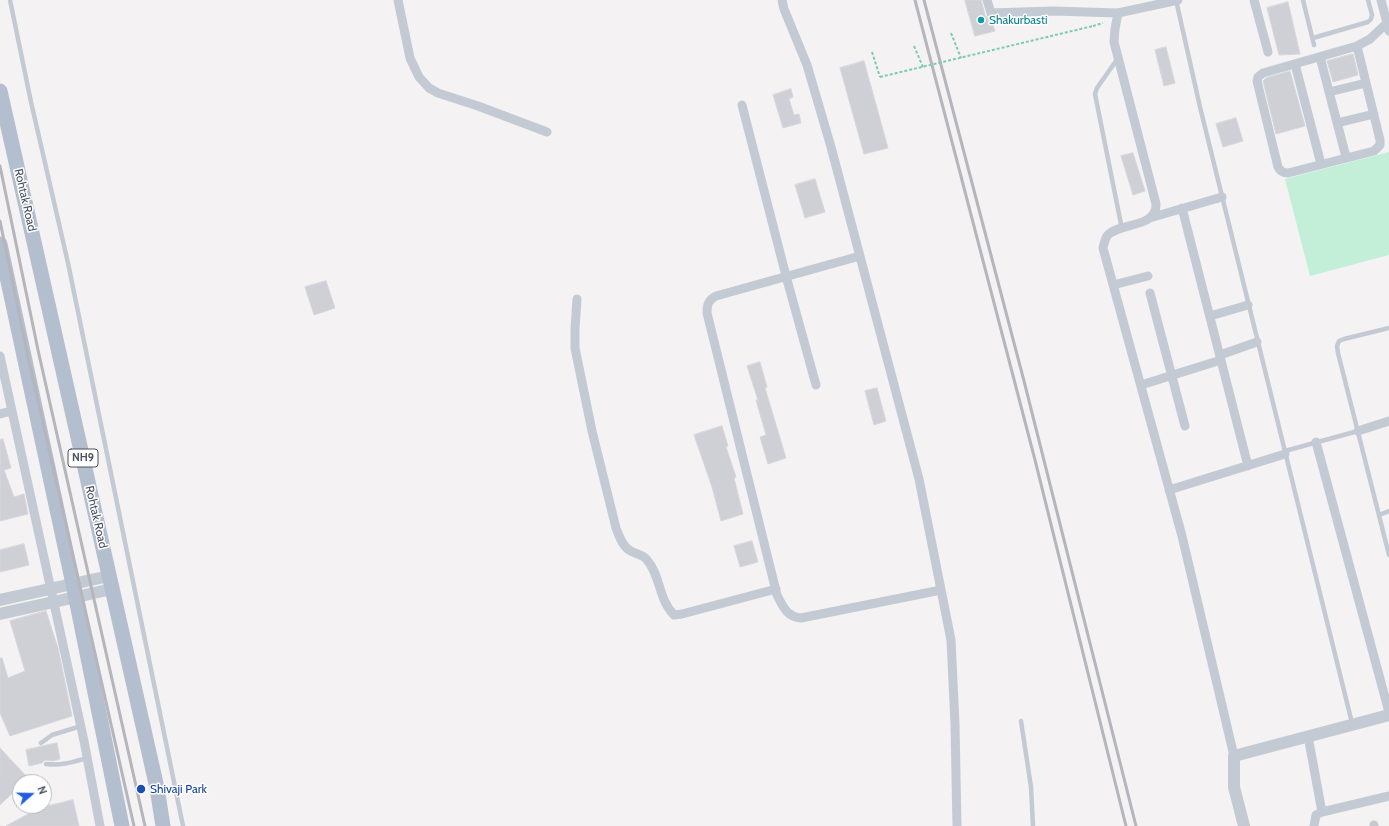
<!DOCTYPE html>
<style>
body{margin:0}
#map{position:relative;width:1389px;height:826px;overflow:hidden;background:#f4f2f2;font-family:Cabin,sans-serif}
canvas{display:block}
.north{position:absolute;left:12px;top:774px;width:40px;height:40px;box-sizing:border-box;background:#fff;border:1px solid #b7babf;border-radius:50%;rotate:70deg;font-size:11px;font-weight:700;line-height:16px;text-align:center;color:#4a525f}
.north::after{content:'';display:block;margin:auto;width:14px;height:18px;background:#1f5ce1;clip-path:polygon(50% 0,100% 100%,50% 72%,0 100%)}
</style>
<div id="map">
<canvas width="1389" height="826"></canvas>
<div class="north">N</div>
</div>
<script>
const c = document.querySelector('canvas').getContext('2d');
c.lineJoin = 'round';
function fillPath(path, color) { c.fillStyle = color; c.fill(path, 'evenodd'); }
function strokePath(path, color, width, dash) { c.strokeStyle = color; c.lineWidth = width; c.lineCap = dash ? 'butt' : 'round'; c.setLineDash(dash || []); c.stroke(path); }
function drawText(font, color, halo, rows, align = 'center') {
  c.font = font + ' Cabin,sans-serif'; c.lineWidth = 3; c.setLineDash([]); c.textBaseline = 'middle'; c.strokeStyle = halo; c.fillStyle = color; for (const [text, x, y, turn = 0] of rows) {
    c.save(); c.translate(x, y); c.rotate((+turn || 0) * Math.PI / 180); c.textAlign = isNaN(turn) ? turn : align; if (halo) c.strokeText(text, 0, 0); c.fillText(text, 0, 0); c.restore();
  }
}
const green = new Path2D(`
 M1389 152V255L1310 276 1285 179Z`);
const building = new Path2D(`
 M965 0H981L985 15 987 18 991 19 995 31 975 36Z
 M1288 2 1300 54 1279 55 1267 8Z
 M1166 47 1175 83 1164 86 1155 50Z
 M1353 54 1358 75 1333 82 1327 61Z
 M864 61 888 148 864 154 840 68Z
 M1290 71 1305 126 1276 134 1263 81 1266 78Z
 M791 89 793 97 789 99 794 115 799 114 801 123 783 128 773 95Z
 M1236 118 1243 141 1223 147 1216 124Z
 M1133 153 1145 191 1133 195 1121 156Z
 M815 179 825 212 805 218 795 185Z
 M326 281 335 308 314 315 305 287Z
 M760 362 767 387 765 388 786 458 768 464 760 437 766 435 756 400H758L747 366Z
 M877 388 886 421 874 425 865 391Z
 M722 426 728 446 726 447 736 477 734 478 743 514 721 521 712 487 694 435Z
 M3 439 11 468 4 470 14 497 24 494 28 514 0 521V440Z
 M752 541 758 562 740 567 734 546Z
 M24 544 29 565 0 572V550Z
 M46 611 58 648 72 716 10 736 0 713V658H2L8 678 25 671 10 621Z
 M57 743 60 759 53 761 45 760 42 763 29 766 26 750Z
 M0 748 28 778 24 782H20V786L0 805Z
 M73 800 79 826H6L32 812V810Z`);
const path = new Path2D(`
 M1093 26 1103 23
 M951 33 961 58
 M914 46 923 67
 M872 52 880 77`);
const service = new Path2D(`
 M10 0 31 102 68 263 183 826
 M1176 0 1200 107 1352 723
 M1303 0 1314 45
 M1313 38 1368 22 1371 19 1372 15 1368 0
 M1118 58 1097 88 1095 94 1122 229
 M1389 328 1344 339 1339 341 1337 346 1338 353 1389 555
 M1285 451 1358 431
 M1379 515 1389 511
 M1021 721 1031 787 1033 826
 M41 743 52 735 81 726
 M46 764C61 766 73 762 87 758`);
const minor = new Path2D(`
 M398 0 410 58 419 77 429 88 438 93 478 106 547 132
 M782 0 784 9 807 65 831 147 919 479 951 640 955 724 957 826
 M987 0 991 13 1053 11 1118 13 1178 0
 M1254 0 1268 52
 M1381 0 1389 31
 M1118 13 1115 29 1114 42 1156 204C1157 229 1118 222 1107 236 1105 239 1104 244 1103 248L1182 536 1234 756
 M1357 46 1380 140V145L1374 151 1288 173C1283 173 1280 171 1278 167L1257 81 1258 77 1263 73 1357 46 1370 39 1387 23
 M1320 57 1346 157
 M1295 64 1321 164
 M1329 92 1366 83
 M742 105 786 276 816 385
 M1337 123 1374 114
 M1182 208 1248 466
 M1153 217 1222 197
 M860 256 716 296C708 300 707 305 707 313L777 595C783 607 787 617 801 618L941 590
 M1113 285 1148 276
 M1150 293 1185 426
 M577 299 575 328V348L592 431 616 528C619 536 622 545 629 550 634 554 643 554 647 560 661 576 658 599 674 615L682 614 776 589
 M1210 316 1248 305
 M1220 355 1257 342
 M0 356 84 741 100 826
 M1141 385 1221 360
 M0 414 12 411
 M1358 431 1389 421
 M1316 442 1389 712
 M1169 490 1285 454
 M1308 736 1322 812
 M1374 825V826
 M1314 826 1316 815 1322 812 1389 796`);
const tertiary = new Path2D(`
 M0 600 109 576
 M0 614 112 589
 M1244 826 1234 787V756L1389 715`);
const primary = new Path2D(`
 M0 91 157 788 163 826
 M0 244 73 584 122 826`);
const rail = new Path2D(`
 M915 0 1035 460 1126 826
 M924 0 1024 381 1136 826
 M0 166 38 350 145 826
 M0 221 27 352 134 826`);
const pathBridge = new Path2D(`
 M880 77 1093 26`);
const markers = [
 [981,20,4,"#0f9aa8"],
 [141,789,5,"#1a4fb4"]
];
const shields = [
 [83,458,30]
];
const shieldNames = [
 ["NH9",83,458]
];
const cultureNames = [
 ["Shakurbasti",989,20]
];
const streetNames = [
 ["Rohtak Road",25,200,77],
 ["Rohtak Road",96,517,77]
];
const transitNames = [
 ["Shivaji Park",150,789]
];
fillPath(green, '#c3efd9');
fillPath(building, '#cfd0d6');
strokePath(building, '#d6d7dd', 1);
strokePath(path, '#7bcdaf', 2, [3, 2]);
strokePath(service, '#c3cad3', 4.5);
strokePath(minor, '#c3cad3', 9);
strokePath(tertiary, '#c3cad3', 12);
strokePath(primary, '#b3becf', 15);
strokePath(rail, '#b4b6bc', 3);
strokePath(pathBridge, '#7bcdaf', 2, [3, 2]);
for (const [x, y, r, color] of markers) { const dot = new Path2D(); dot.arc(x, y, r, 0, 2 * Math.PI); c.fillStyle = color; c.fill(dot); strokePath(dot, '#fff', 1.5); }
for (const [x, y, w] of shields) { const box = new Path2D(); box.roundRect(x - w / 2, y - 9, w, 18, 3); c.fillStyle = '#fff'; c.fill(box); strokePath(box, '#4a525f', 1); }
drawText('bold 11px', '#4a525f', null, shieldNames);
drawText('12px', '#0d838f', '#fff', cultureNames, 'left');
drawText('12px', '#4a525f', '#fff', streetNames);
drawText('12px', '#164399', '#fff', transitNames, 'left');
</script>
